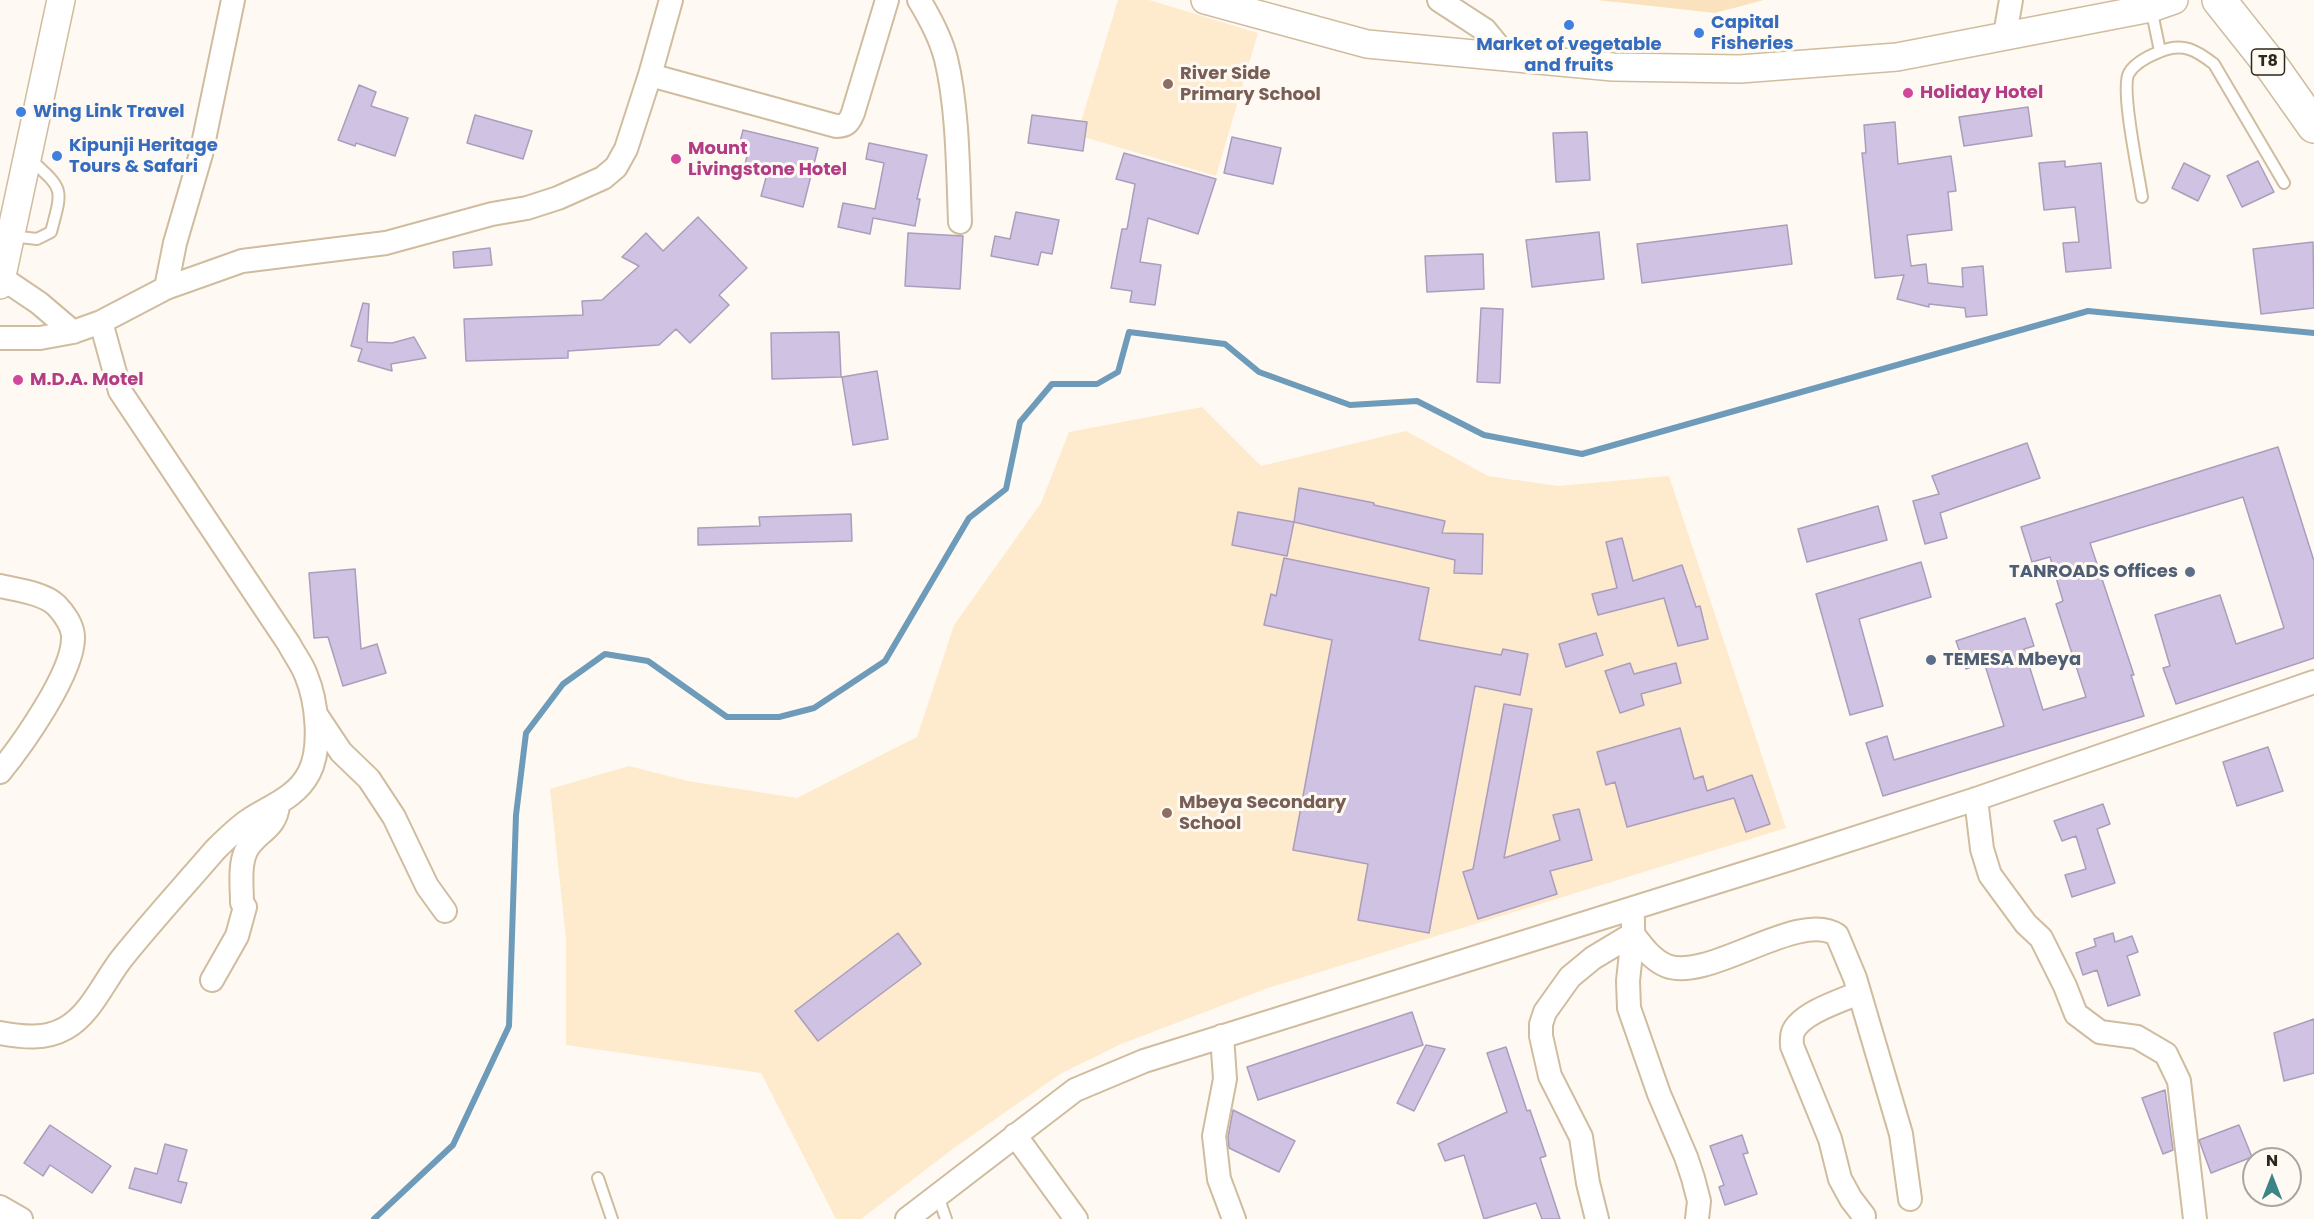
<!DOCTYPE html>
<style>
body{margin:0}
#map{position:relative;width:2314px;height:1219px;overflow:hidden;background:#fefaf3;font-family:Poppins,sans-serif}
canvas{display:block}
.north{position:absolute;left:2242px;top:1147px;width:60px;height:60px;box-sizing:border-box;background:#fefaf3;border:2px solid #aba69d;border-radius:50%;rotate:0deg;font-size:16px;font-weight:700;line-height:24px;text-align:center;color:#2e271b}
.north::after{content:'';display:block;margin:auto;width:21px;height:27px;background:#3c8587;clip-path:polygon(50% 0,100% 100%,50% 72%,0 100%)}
</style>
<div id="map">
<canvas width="2314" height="1219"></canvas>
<div class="north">N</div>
</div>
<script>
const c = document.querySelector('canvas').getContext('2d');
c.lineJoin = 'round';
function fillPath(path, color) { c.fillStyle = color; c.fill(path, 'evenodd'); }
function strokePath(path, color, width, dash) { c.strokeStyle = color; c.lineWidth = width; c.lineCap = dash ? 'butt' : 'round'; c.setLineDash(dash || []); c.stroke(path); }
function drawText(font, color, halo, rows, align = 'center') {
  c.font = font + ' Poppins,sans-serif'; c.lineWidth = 6; c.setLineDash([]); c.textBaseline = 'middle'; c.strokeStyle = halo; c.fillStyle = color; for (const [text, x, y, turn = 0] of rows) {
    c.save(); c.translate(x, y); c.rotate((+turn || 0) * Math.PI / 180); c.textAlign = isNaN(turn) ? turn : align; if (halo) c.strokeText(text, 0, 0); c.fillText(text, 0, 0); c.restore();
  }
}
const built = new Path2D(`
 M1118 0H1149L1258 33 1216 176 1077 135Z
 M1202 407 1261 466 1406 431 1488 476 1558 486 1669 476 1786 828 1268 988 1121 1044 1060 1074 954 1148 861 1219H836L761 1073 566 1045V939L550 789 629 766 688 781 797 798 917 737 954 625 1041 503 1069 432Z`);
const green = new Path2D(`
 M1597 0H1764L1715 13Z`);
const stream = new Path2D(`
 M374 1219 453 1145 509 1026 516 815 526 733 563 684 605 654 648 661 727 717H779L814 708 885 661 969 518 1006 489 1020 422 1052 384H1097L1118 372 1129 332 1225 344 1259 372 1350 405 1417 401 1484 435 1582 454 2088 311 2314 333`);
const building = new Path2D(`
 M359 85 376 92 371 106 408 118 395 156 356 143 355 146 338 140Z
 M2028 107 2032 136 1964 146 1959 117Z
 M475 115 532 131 523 159 467 143Z
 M1032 115 1087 122 1083 151 1028 143Z
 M1895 122 1898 164 1951 156 1956 191 1948 192 1952 230 1907 235 1911 266 1926 264 1928 283 1963 287 1962 268 1983 266 1987 315 1966 317 1965 308 1929 304V307L1897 299 1904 275 1875 278 1862 153H1866L1864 125Z
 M743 130 818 148 803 207 761 196 767 174 744 168 748 152 738 150Z
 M1587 132 1590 180 1556 182 1553 133Z
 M1232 137 1281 148 1273 184 1224 173Z
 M869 143 927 155 917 199H920L915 226 873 218 870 234 838 227 843 203 875 209 884 163 866 159Z
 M1124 153 1216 179 1198 234 1148 218 1140 262 1161 265 1155 305 1130 302 1132 291 1111 288 1122 229H1127L1135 184 1116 179Z
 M2065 161V167L2101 163 2111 268 2066 272 2063 243 2079 242 2075 207 2044 210 2039 163Z
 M2258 161 2274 192 2242 207 2227 176Z
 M2184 163 2210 176 2198 201 2172 188Z
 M1016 212 1059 220 1052 254 1041 252 1038 265 991 256 995 236 1010 239Z
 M698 217 747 268 719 295 729 305 690 343 676 329 659 345 568 351V358L466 361 464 319 583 315 582 301 602 300 639 266 622 257 646 233 663 251Z
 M1787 225 1792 264 1642 283 1637 244Z
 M1599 232 1604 279 1532 287 1526 240Z
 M908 233 963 236 960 289 905 286Z
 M2313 242 2314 308 2261 314 2253 249Z
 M490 248 492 265 454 268 453 252Z
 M1483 254 1484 289 1427 292 1425 256Z
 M363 303 369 304 367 342 392 343 414 337 426 358 391 364 392 371 358 361 362 349 351 346Z
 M1481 308 1503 309 1500 383 1477 382Z
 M839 332 841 377 772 379 771 333Z
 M877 371 888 439 853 445 842 377Z
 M2027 443 2040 478 1940 513 1947 538 1925 544 1913 501 1939 494 1932 476Z
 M2278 447 2314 561V658L2176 704 2163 668 2170 666 2155 615 2220 595 2236 644 2284 628 2243 497 2090 543 2134 675H2131L2144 716 1883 796 1866 743 1887 736 1894 760 2004 726 1984 662 1966 669 1956 641 2025 618 2034 646 2024 649 2043 710 2086 697 2056 604 2063 601 2050 557 2032 562 2021 527Z
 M1299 488 1374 503V505L1445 521 1442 533 1483 534 1482 574 1454 573 1455 560 1294 522Z
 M1878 506 1887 540 1807 562 1798 529Z
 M1238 512 1294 522 1287 556 1232 545Z
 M851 514 852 541 698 545V528L760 526 759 517Z
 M1622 538 1633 581 1682 565 1696 607 1700 606 1708 639 1678 646 1664 598 1598 615 1592 594 1617 588 1606 542Z
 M1284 558 1429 588 1419 640 1501 655 1503 649 1528 654 1520 695 1475 686 1429 933 1358 920 1368 864 1293 850 1332 640 1264 625 1271 594 1276 596Z
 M1921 562 1931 597 1859 619 1883 706 1850 715 1816 594Z
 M355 569 361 649 377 644 386 673 343 686 328 637 314 638 309 573Z
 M1596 633 1603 655 1566 667 1559 644Z
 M1630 663 1634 674 1676 663 1681 683 1641 694 1644 705 1620 713 1605 671Z
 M1504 704 1532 709 1504 858 1560 840 1553 815 1579 809 1592 860 1550 871 1557 894 1478 919 1463 872 1473 869Z
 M1680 728 1694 779 1703 776 1707 791 1752 775 1770 824 1746 832 1734 798 1627 827 1615 782 1606 785 1597 752Z
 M2268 747 2283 791 2237 806 2223 762Z
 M2103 804 2110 824 2097 829 2115 883 2072 897 2065 875 2086 869 2076 836 2062 841 2054 821Z
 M898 933 921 964 818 1041 795 1011Z
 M2113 933 2115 942 2132 936 2138 952 2127 956 2140 995 2108 1006 2097 970 2083 975 2076 953 2096 946 2094 939Z
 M1412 1012 1423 1045 1258 1100 1247 1067Z
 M2314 1019V1073L2284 1081 2274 1033Z
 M1426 1045 1445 1049 1414 1111 1397 1103Z
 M1506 1047 1527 1111 1530 1110 1546 1156 1540 1158 1560 1219H1542L1536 1203 1484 1219 1464 1155 1445 1161 1438 1144 1507 1112 1487 1053Z
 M2165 1090 2173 1150 2163 1154 2142 1098Z
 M1233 1110 1295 1141 1279 1172 1229 1148 1228 1137Z
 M50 1125 111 1166 92 1193 50 1165 43 1176 24 1163Z
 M2239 1125 2252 1157 2211 1173 2199 1140Z
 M1742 1135 1748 1153 1743 1154 1757 1194 1725 1205 1719 1187 1724 1185 1710 1146Z
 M165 1144 187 1150 178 1181 187 1183 181 1203 129 1188 135 1168 157 1174Z`);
const service = new Path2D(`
 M2151 8 2160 51
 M2142 197C2139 176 2120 88 2129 73 2135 63 2149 56 2159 52 2183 42 2196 50 2214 64L2284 183
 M11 236 37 239 51 232C63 187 64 190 30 159
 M598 1178 612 1219
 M938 1196 946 1219`);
const minor = new Path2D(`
 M919 0C930 18 941 39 946 59 958 108 958 171 960 222
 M1439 0 1485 30 1508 58
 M2005 35 2011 0
 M650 75 836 126C846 126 849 123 853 113L887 0
 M2 278 39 303 73 332
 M166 288 175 243 201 154 233 0
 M0 338H40L73 332 101 322 166 288 242 261 386 243 492 214 527 208 558 198 603 178 616 167 626 149 650 75 671 0
 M0 586C17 590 43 593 56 605 64 613 73 626 73 637 74 672 22 745 0 772
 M317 716 341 752 369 779 394 817 427 886 445 911
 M1976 799 1982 849 1990 875 2026 924 2041 938 2065 986 2076 1014 2100 1032 2137 1037 2166 1054 2179 1081 2195 1219
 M1633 934C1642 946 1652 960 1667 966 1709 982 1799 909 1837 935L1855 978 1901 1134 1910 1199
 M1633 934 1628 981 1629 1008 1659 1094 1686 1157 1693 1178 1699 1201 1697 1219
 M212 980 237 936 245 907 242 903C242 887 239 866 246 851 255 832 276 830 278 805
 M1859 993C1840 1001 1801 1013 1793 1032 1791 1037 1792 1042 1792 1046L1830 1139 1840 1179 1851 1199 1864 1216
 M0 1033C23 1037 45 1040 66 1028 92 1013 105 979 123 957 152 921 184 886 215 850 225 840 237 828 249 820 270 806 296 798 309 773 322 748 317 701 306 675 302 664 294 654 289 644L120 391 101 322
 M1222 1036 1225 1079 1214 1136 1219 1179 1234 1219
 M1015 1135 1076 1219
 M0 1207 21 1219
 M907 1219 1075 1090 1144 1061 1790 859 1976 799 2314 682
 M1597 1219 1588 1183 1581 1137 1550 1076 1541 1036V1024L1545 1012 1570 977 1593 958 1633 934V919`);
const tertiary = new Path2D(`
 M1205 0 1367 44 1613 67 1740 69 1897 57 2151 8 2174 0
 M0 285 61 0`);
const trunk = new Path2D(`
 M2219 0 2273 68 2314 126`);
const markers = [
 [1569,25,6,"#3f7fe0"],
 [1699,33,6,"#3f7fe0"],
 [1168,84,6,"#8d6e63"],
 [1908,93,6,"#d1479c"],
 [21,112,6,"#3f7fe0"],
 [57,156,6,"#3f7fe0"],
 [676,159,6,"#d1479c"],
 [18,380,6,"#d1479c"],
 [2190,572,6,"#5c6f8a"],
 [1931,660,6,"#5c6f8a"],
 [1167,813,6,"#8d6e63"]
];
const shields = [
 [2268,62,33]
];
const shieldNames = [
 ["T8",2268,62]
];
const shopNames = [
 ["Capital",1711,23],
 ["Fisheries",1711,44],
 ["Market of vegetable",1569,45,"center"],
 ["and fruits",1569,66,"center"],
 ["Wing Link Travel",33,112],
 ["Kipunji Heritage",69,146],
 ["Tours & Safari",69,167]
];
const educationNames = [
 ["River Side",1180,74],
 ["Primary School",1180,95],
 ["Mbeya Secondary",1179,803],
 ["School",1179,824]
];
const hotelNames = [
 ["Holiday Hotel",1920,93],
 ["Mount",688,149],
 ["Livingstone Hotel",688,170],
 ["M.D.A. Motel",30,380]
];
const serviceNames = [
 ["TANROADS Offices",2178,572],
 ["TEMESA Mbeya",1943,660,"left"]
];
fillPath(built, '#feeacc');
fillPath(green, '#fae2be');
strokePath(stream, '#6e9bb9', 6);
fillPath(building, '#d0c2e2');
strokePath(building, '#ab9dbc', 1.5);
strokePath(service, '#d0bc9e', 14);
strokePath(minor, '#d0bc9e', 26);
strokePath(tertiary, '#d0bc9e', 30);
strokePath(trunk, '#d0bc9e', 36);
strokePath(service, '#fff', 10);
strokePath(minor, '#fff', 22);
strokePath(tertiary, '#fff', 27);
strokePath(trunk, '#fff', 33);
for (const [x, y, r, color] of markers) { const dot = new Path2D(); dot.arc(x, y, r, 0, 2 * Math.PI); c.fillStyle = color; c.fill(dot); strokePath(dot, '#fefaf3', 2); }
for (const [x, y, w] of shields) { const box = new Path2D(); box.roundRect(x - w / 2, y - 13, w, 26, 4.5); c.fillStyle = '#fefaf3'; c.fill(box); strokePath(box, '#2e271b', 1.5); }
drawText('bold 16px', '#2e271b', null, shieldNames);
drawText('bold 18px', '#366cbe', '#fefaf3', shopNames, 'left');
drawText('bold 18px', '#785e54', '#fefaf3', educationNames, 'left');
drawText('bold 18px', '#b23c85', '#fefaf3', hotelNames, 'left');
drawText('bold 18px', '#4e5e75', '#fefaf3', serviceNames, 'right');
</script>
